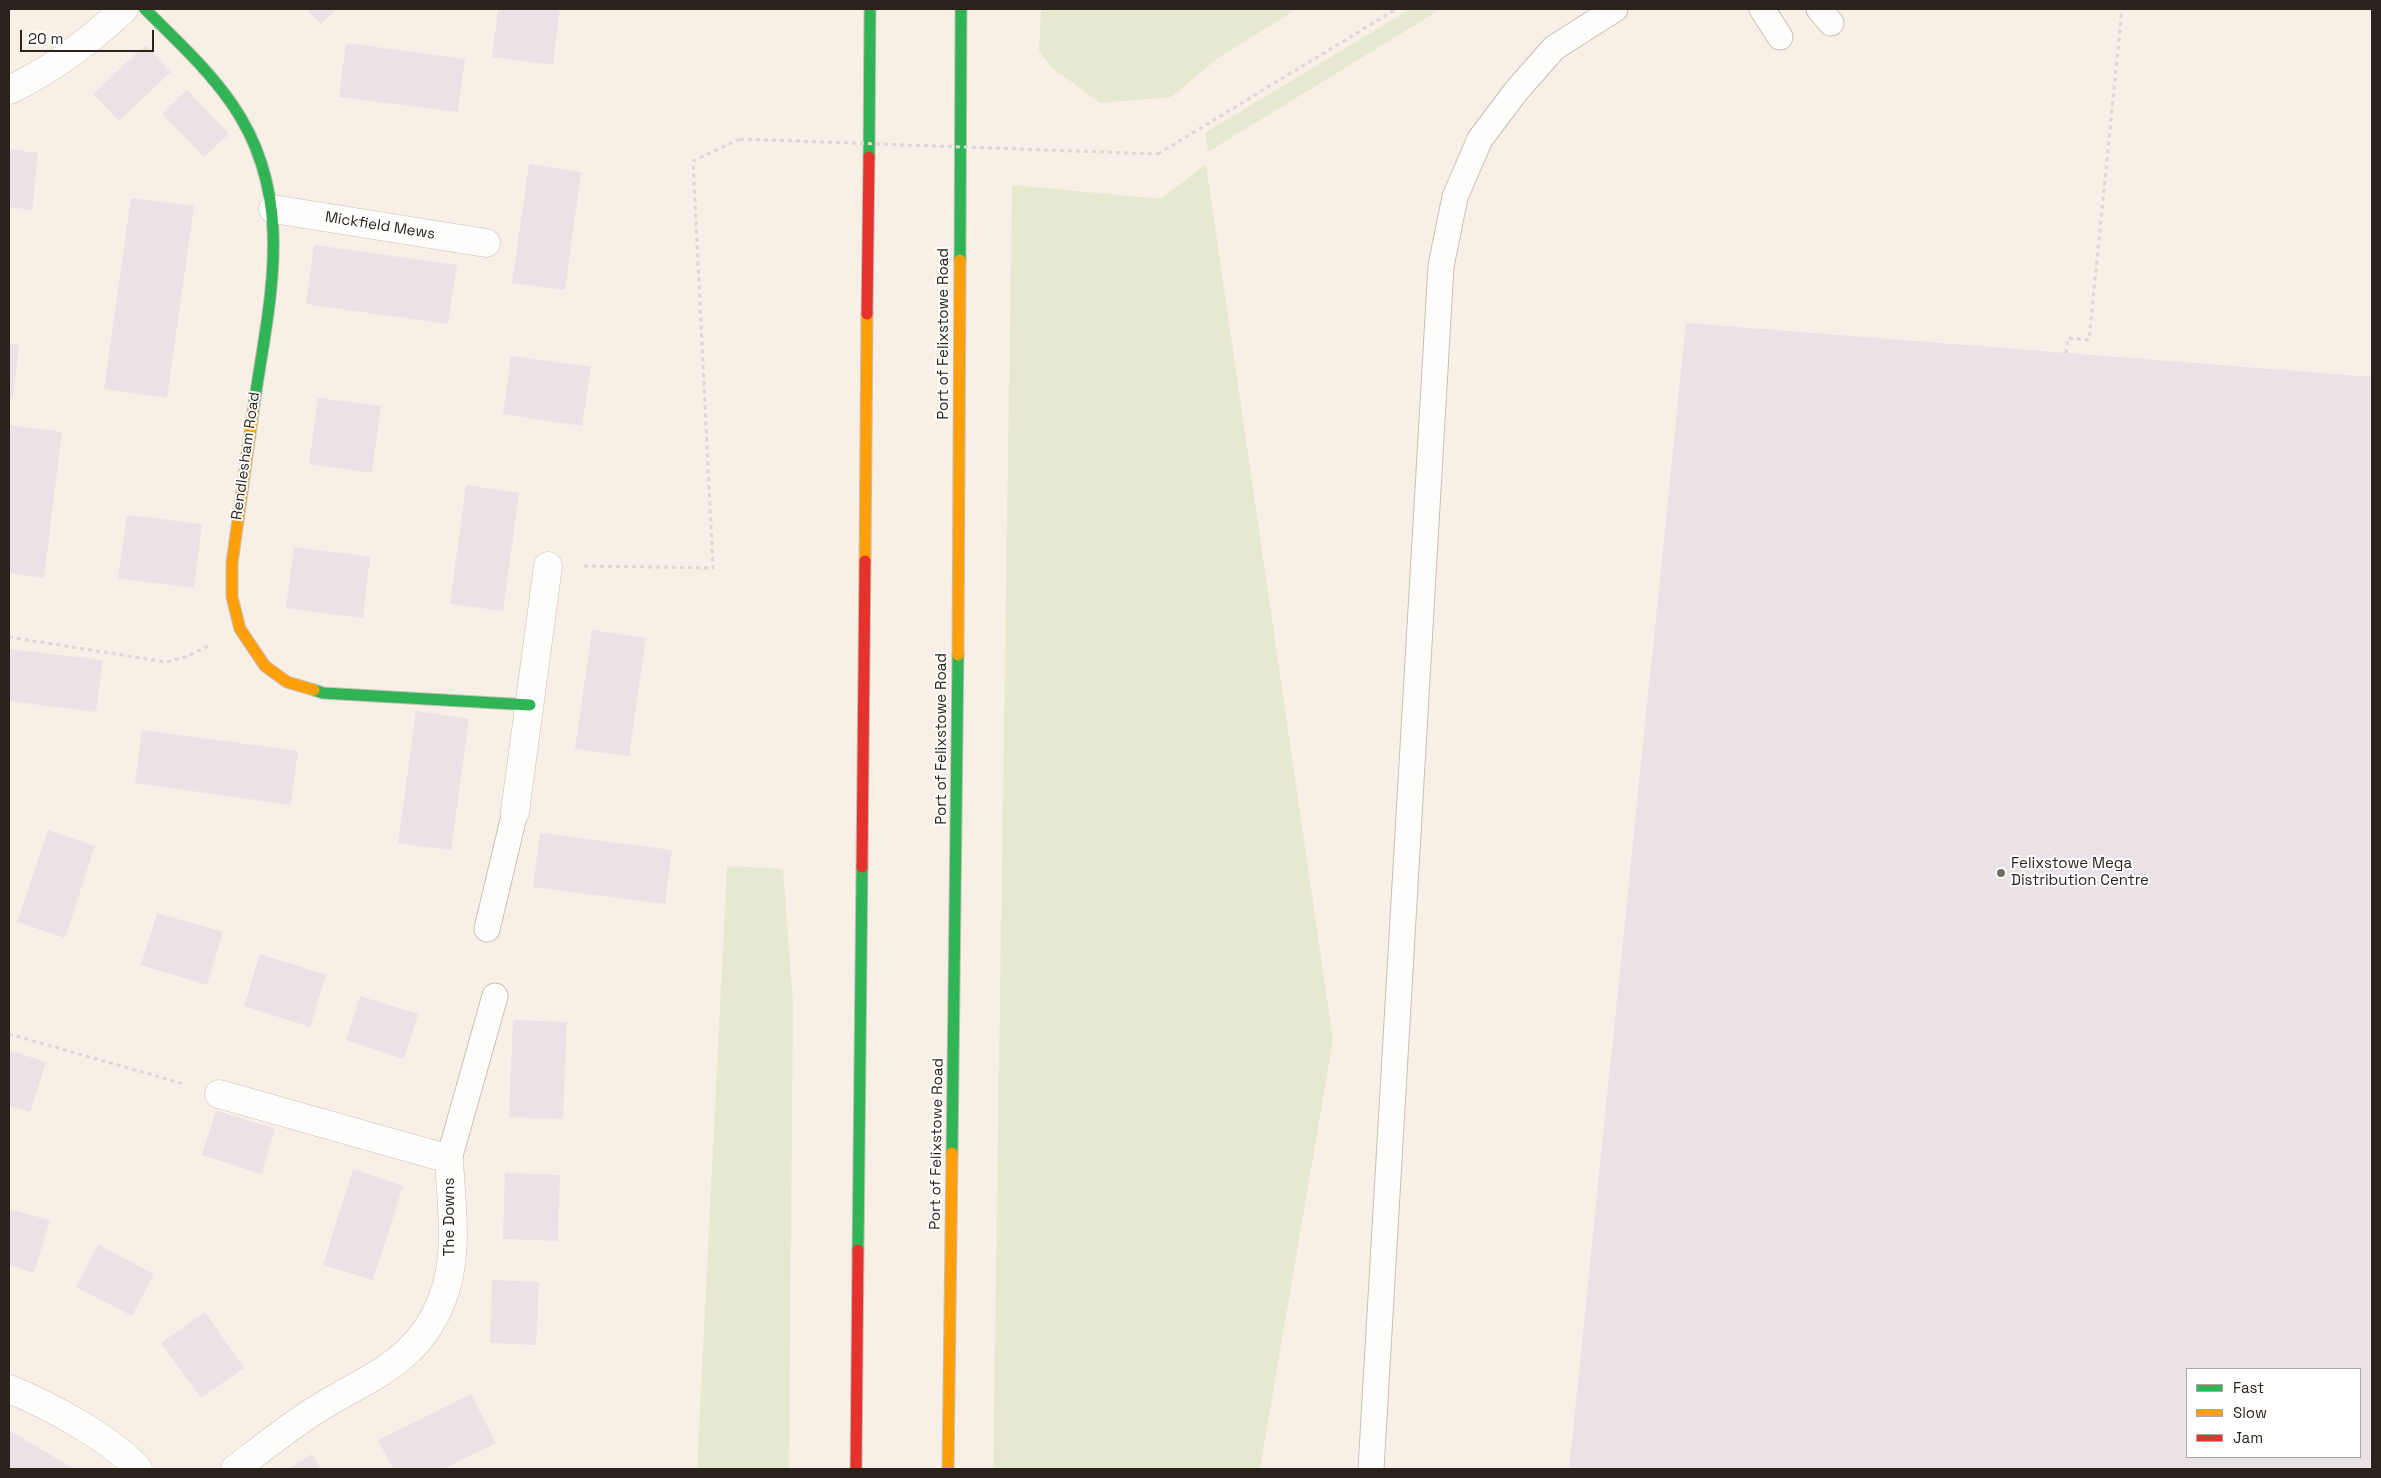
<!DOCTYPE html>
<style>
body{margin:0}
#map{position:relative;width:2381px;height:1478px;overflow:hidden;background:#f8f0e7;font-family:"Space Grotesk",sans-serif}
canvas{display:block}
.frame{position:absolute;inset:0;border:10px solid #2a231b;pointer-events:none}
.legend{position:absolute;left:2186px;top:1368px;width:175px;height:90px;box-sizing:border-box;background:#fff;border:1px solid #aaa7a4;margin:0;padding:6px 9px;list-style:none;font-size:15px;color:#2a231b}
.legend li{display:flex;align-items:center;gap:10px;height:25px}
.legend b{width:25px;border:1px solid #aaa7a4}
.scale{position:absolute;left:20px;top:30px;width:134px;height:22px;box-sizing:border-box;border:2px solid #2a231b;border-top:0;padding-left:6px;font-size:15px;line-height:18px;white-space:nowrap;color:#2a231b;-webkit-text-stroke:4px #fff;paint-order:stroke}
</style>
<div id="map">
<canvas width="2381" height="1478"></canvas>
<div class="frame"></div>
<ul class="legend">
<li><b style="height:6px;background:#30b455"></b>Fast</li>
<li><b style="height:6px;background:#ff9f0a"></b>Slow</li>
<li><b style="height:6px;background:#e5322d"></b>Jam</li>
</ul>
<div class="scale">20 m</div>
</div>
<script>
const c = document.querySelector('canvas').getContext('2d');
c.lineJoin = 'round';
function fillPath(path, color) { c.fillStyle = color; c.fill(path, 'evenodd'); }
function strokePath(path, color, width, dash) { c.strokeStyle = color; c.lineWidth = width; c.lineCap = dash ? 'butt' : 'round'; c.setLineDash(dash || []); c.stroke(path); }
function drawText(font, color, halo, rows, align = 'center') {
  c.font = font + ' "Space Grotesk",sans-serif'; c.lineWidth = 4; c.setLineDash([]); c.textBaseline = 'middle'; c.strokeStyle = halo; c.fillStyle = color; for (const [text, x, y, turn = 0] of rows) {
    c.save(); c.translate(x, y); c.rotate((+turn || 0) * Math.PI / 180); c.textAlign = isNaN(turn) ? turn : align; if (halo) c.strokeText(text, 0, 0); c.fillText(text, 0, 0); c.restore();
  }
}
const green = new Path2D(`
 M1041 9H1297L1218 58 1171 97 1100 103 1050 66 1039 51Z
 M1410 9H1441L1208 152 1205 133Z
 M1206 164 1333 1040 1260 1469H993L1012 185 1161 199Z
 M727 866 783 869 793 1002 789 1469H697Z`);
const building = new Path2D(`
 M306 9H337L321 24Z
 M498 9H560L553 65 492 57Z
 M346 43 465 59 458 112 339 97Z
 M145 45 171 72 119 121 93 94Z
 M187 90 229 134 204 157 162 114Z
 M9 149 38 153 32 210 9 207Z
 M529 164 581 172 565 290 512 283Z
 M131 198 194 206 167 398 104 389Z
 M314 245 457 265 448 324 306 304Z
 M1686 323 2372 377V1450L2370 1469H1569ZM2187 1369H2360V1457H2187Z
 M9 344 19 345 13 398 9 397Z
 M511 356 591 367 582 426 503 414Z
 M318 398 381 406 372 473 309 464Z
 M9 425 62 432 44 578 9 573Z
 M466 485 519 493 503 611 450 604Z
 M127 515 202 524 194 588 118 578Z
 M294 547 370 557 363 618 286 608Z
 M592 630 646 638 629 756 575 749Z
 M9 649 103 660 96 712 9 701Z
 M416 711 469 719 451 850 398 843Z
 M142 730 298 751 291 805 135 783Z
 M48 830 95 846 65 938 17 922Z
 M540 833 672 850 665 904 533 887Z
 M157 913 223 932 207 985 141 965Z
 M260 954 326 975 310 1027 244 1006Z
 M360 996 418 1014 404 1059 346 1040Z
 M513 1020 567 1022 563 1119 509 1117Z
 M9 1050 46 1062 30 1112 9 1106Z
 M216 1110 275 1129 261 1174 202 1155Z
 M353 1169 403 1186 373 1280 323 1265Z
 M505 1173 560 1175 558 1241 503 1239Z
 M9 1209 50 1220 34 1273 9 1265Z
 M98 1245 154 1274 132 1316 76 1287Z
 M492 1280 539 1282 536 1345 490 1343Z
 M205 1312 244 1368 201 1398 161 1343Z
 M471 1394 496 1443 443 1469H393L378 1440Z
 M9 1430 74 1469H9Z
 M312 1454 321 1469H288Z`);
const path = new Path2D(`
 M1158 154 1396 9
 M2066 353 2068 338 2089 340 2122 9
 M584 566 713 568 693 161 740 139
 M9 637 166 662 186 657 208 646
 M9 1034 184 1084`);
const lane = new Path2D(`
 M1762 9 1780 37
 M1819 9 1831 23
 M487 929 515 812
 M449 1159 495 996
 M1371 1469 1441 266 1455 197 1480 139 1517 90 1554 48 1615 9`);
const street = new Path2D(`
 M9 90C50 71 91 40 124 9
 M273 209 486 243
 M515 812 548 566
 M219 1094 449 1159C451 1201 458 1248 446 1288 423 1363 370 1375 311 1413 285 1430 260 1450 235 1469
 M9 1389C47 1404 112 1439 138 1469`);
const fast = new Path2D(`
 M145 9C175 39 208 69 232 104 299 201 268 304 253 412
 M869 157 870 9
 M960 260 961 9
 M314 690 323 693 530 705
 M952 1153 958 655
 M858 1250 862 867`);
const slow = new Path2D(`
 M253 412 232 563V597L240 629 265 666 287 682 314 690
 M865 561 867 314
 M958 655 960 260
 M948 1469 952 1153`);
const jam = new Path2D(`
 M867 314 869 157
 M862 867 865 561
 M856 1469 858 1250`);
const pathBridge = new Path2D(`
 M740 139 1158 154`);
const markers = [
 [2001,873,5,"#726b62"]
];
const streetNames = [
 ["Mickfield Mews",380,226,9],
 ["Port of Felixstowe Road",944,334,-90],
 ["Rendlesham Road",246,456,-82],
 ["Port of Felixstowe Road",942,739,-90],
 ["Port of Felixstowe Road",937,1144,-89],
 ["The Downs",450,1217,-90]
];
const poiNames = [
 ["Felixstowe Mega",2011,864],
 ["Distribution Centre",2011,881]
];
fillPath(green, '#e6e9d0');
fillPath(building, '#eae2e7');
strokePath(lane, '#c6c0b8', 27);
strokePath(street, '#c6c0b8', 29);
strokePath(fast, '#c6c0b8', 13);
strokePath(slow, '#c6c0b8', 13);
strokePath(jam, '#c6c0b8', 13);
strokePath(path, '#dbd8d5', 3, [4, 4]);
strokePath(lane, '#fefdfb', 25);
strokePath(street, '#fefdfb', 28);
strokePath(fast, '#30b455', 11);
strokePath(slow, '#ff9f0a', 11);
strokePath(jam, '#e5322d', 11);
strokePath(pathBridge, '#dbd8d5', 3, [4, 4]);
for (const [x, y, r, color] of markers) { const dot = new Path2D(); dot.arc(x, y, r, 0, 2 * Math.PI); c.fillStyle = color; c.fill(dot); strokePath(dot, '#fff', 2); }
drawText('15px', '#2a231b', '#fff', streetNames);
drawText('15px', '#2a231b', '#fff', poiNames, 'left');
</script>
